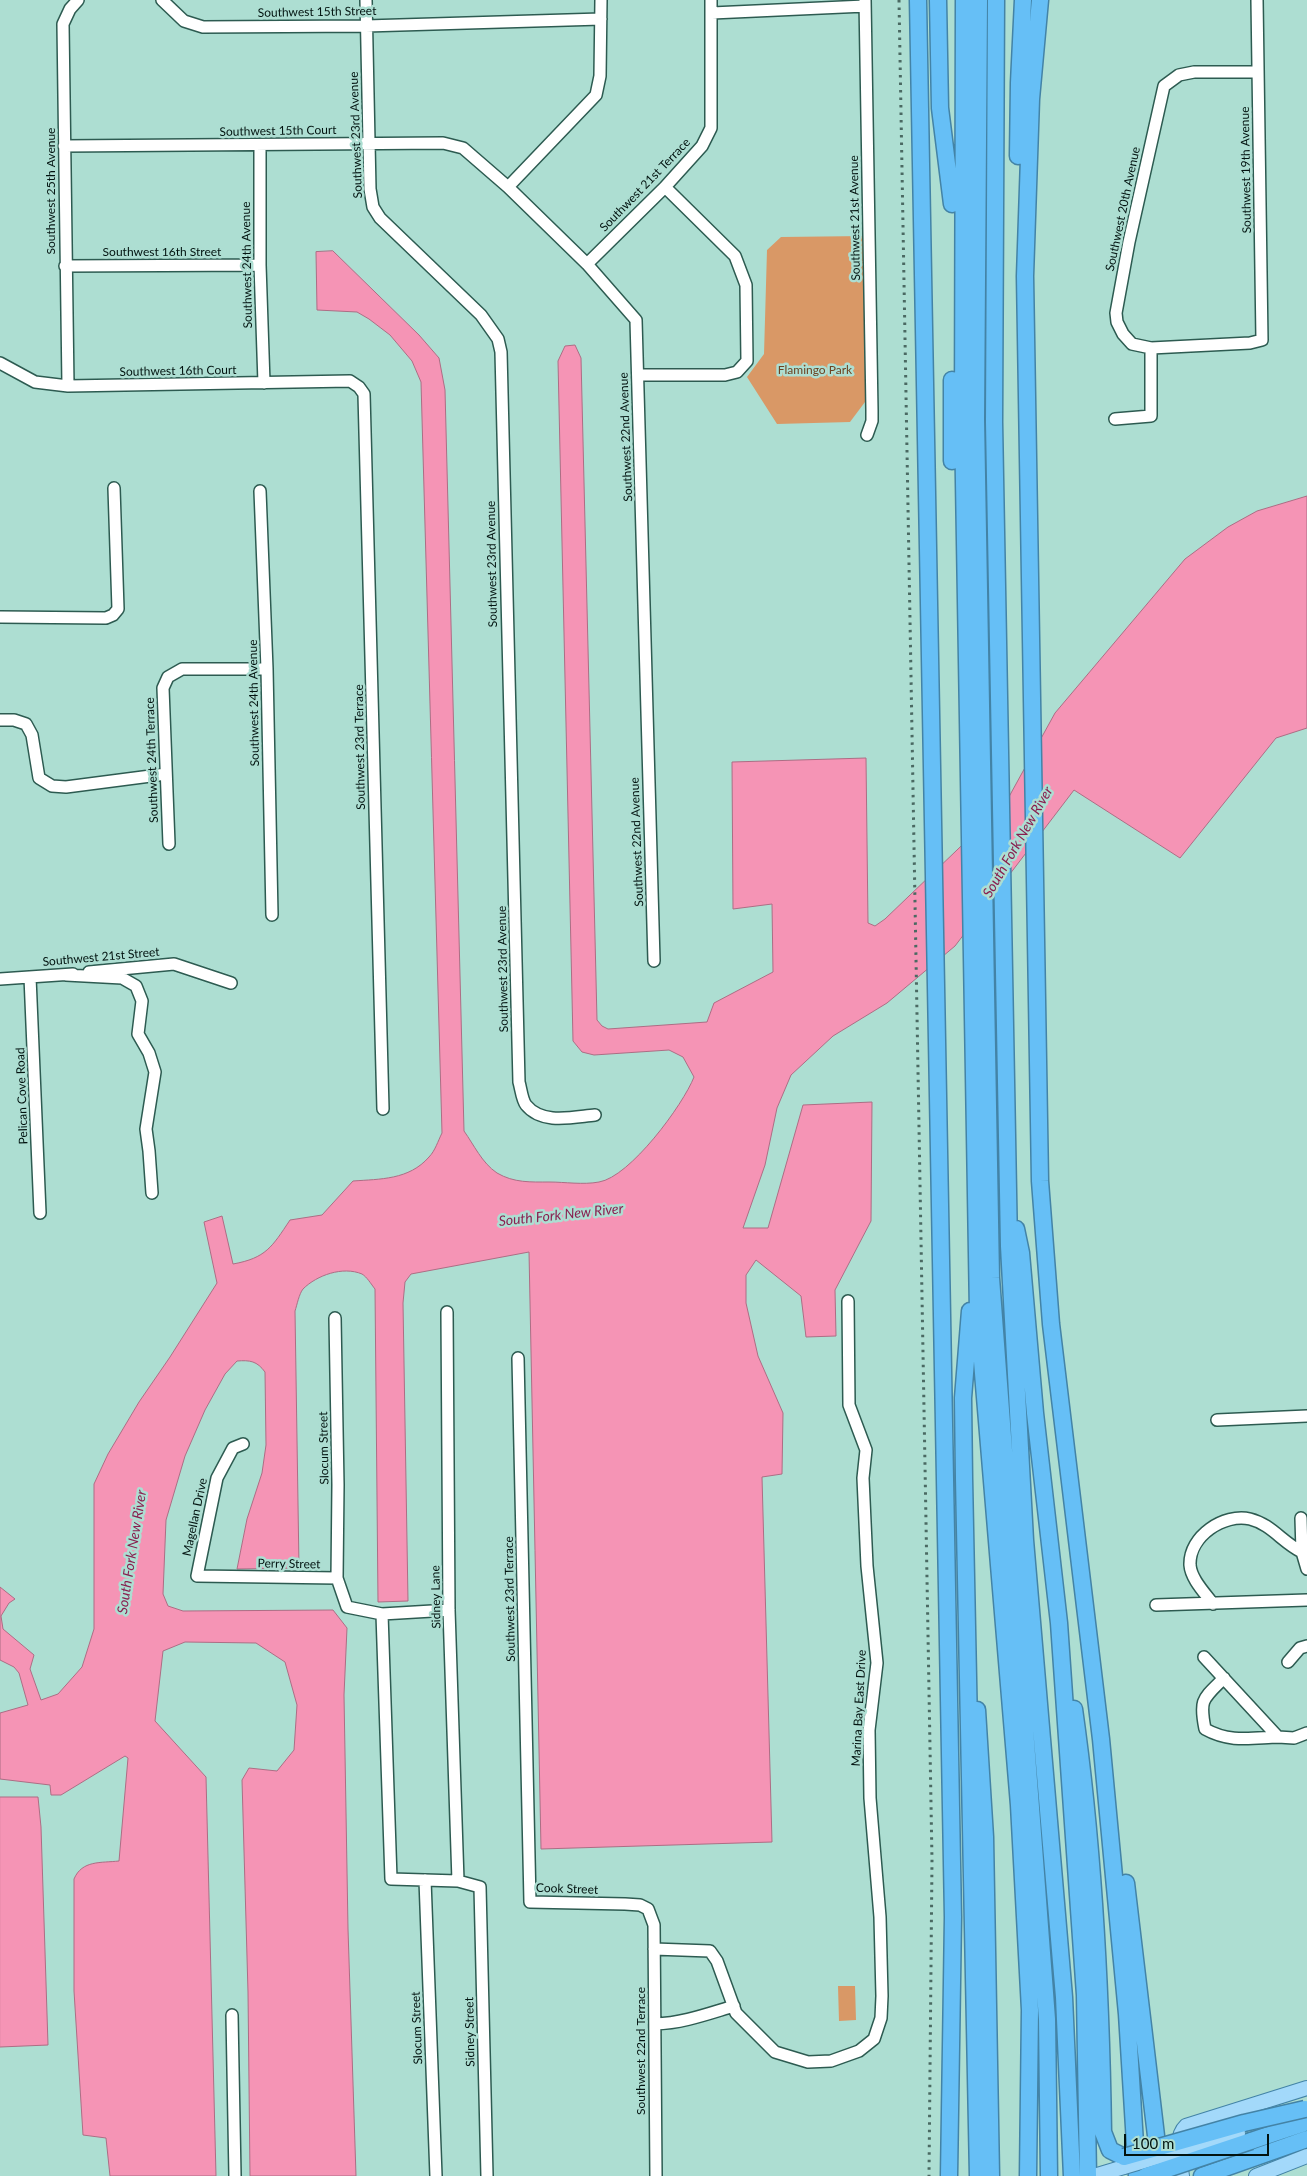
<!DOCTYPE html>
<style>
body{margin:0}
#map{position:relative;width:1307px;height:2176px;overflow:hidden;background:#added2;font-family:Lato,sans-serif}
canvas{display:block}
.scale{position:absolute;left:1124px;top:2134px;width:145px;height:22px;box-sizing:border-box;border:2px solid #021310;border-top:0;padding-left:6px;font-size:15px;line-height:18px;white-space:nowrap;color:#021310;-webkit-text-stroke:4px #added2;paint-order:stroke}
</style>
<div id="map">
<canvas width="1307" height="2176"></canvas>
<div class="scale">100 m</div>
</div>
<script>
const c = document.querySelector('canvas').getContext('2d');
c.lineJoin = 'round';
function fillPath(path, color) { c.fillStyle = color; c.fill(path, 'evenodd'); }
function strokePath(path, color, width, dash) { c.strokeStyle = color; c.lineWidth = width; c.lineCap = dash ? 'butt' : 'round'; c.setLineDash(dash || []); c.stroke(path); }
function drawText(font, color, halo, rows, align = 'center') {
  c.font = font + ' Lato,sans-serif'; c.lineWidth = 5; c.setLineDash([]); c.textBaseline = 'middle'; c.strokeStyle = halo; c.fillStyle = color; for (const [text, x, y, turn = 0] of rows) {
    c.save(); c.translate(x, y); c.rotate((+turn || 0) * Math.PI / 180); c.textAlign = isNaN(turn) ? turn : align; if (halo) c.strokeText(text, 0, 0); c.fillText(text, 0, 0); c.restore();
  }
}
const green = new Path2D(`
 M865 236 868 398 850 422 777 424 747 377 764 354 767 250 781 237Z
 M838 1986H855L856 2020 839 2021Z`);
const water = new Path2D(`
 M333 251 419 335 439 358 445 390 464 1131C474 1145 482 1163 497 1173 514 1183 531 1182 549 1182 565 1182 583 1185 599 1182 630 1177 683 1105 694 1077L683 1057 669 1050 594 1055 582 1052 573 1041 558 361 565 346 575 345 581 358 597 1020 602 1026 608 1029 707 1022 714 1003 773 972 772 904 733 909 732 762 866 758 868 923 875 926 885 919 1005 804 1055 713 1185 559 1228 527 1257 511 1307 496V728L1276 738 1180 858 1074 790 955 946 887 1003 833 1036 791 1075 777 1108 765 1165 743 1228H768L803 1105 872 1102 871 1221 835 1290 836 1336 806 1337 801 1296 756 1260 746 1275V1303L758 1356 783 1413 782 1474 762 1477 772 1842 541 1849 529 1252 411 1274 405 1282 403 1303 408 1601 378 1602 375 1289C371 1284 367 1277 362 1274 343 1266 317 1275 303 1289 299 1294 297 1305 295 1311L299 1568 237 1569 247 1519 262 1473 266 1445 265 1372C257 1361 250 1360 237 1361L225 1374 205 1410 185 1456 166 1520 163 1594 168 1606 183 1611 333 1610 347 1628 344 1695 348 1929 356 2176H250L248 1992 242 1780 249 1768 277 1771 294 1750 297 1705 285 1662 256 1643 185 1642 163 1651 155 1721 206 1777 216 2176H110L106 2138 83 2135 74 1991V1879C82 1860 101 1863 119 1861L128 1758 125 1756 61 1795H51L50 1785 0 1779V1713L28 1705 19 1673 14 1667 0 1660V1587L15 1599 9 1603 1 1616 3 1629 34 1655 30 1669 41 1700 58 1694 82 1667 94 1629V1484L108 1454 139 1402 170 1357 217 1283 204 1222 222 1216 233 1264C266 1258 272 1247 290 1220L322 1215 353 1181C380 1179 409 1180 429 1157 435 1151 438 1141 442 1133L421 382 412 361 390 335 369 319 357 312 317 310 316 252Z
 M0 1797H38L41 1827 48 2045 0 2047Z`);
const minor = new Path2D(`
 M162 0 184 21 203 27 366 26 601 19
 M366 0 370 189 373 207 380 218 481 315 498 339 501 352 519 1082C521 1089 522 1100 526 1105 542 1125 573 1117 595 1115
 M865 0 872 410V421L867 435
 M1257 0 1262 340 1250 343 1151 348 1132 344 1123 334 1117 322 1116 313 1129 242 1164 86 1179 75 1194 72H1258
 M712 13 865 6
 M260 145V265L264 383
 M64 146 443 143 463 148 508 187 587 264 636 320 654 961
 M508 187 596 95 600 76 601 0
 M587 264 665 187 702 146 711 128V0
 M65 266 260 265
 M0 363 35 382 68 386 350 381 359 387 364 394 383 1109
 M638 375H725L737 372 747 361 746 285 735 256 665 187
 M68 386 63 24 70 9 78 0
 M1115 419 1151 416V348
 M260 491 267 669 272 915
 M0 617 106 618 113 615 118 609 114 488
 M0 720H14L26 724 32 735 39 778 52 786 66 787 166 774
 M169 844 163 688 168 677 182 669H267
 M89 972 174 964 231 983
 M66 975 122 978 136 986 142 1001 138 1034 149 1053 155 1072 146 1129 149 1151 152 1193
 M30 977 40 1213
 M0 979 73 974
 M447 1312 449 1610 458 1881
 M335 1318 338 1485 337 1578
 M518 1358 530 1902 625 1904 640 1905 648 1909 654 1925 656 2176
 M1217 1420 1307 1416
 M243 1444 233 1448 217 1478 197 1576 337 1578 347 1607 382 1614 449 1610
 M1301 1518 1302 1552
 M1213 1604C1205 1593 1191 1579 1190 1565 1189 1536 1224 1513 1250 1519 1271 1524 1283 1543 1302 1552L1307 1569
 M1156 1605 1307 1600
 M382 1614 391 1879 458 1881 480 1887 487 2176
 M1204 1657 1278 1737 1294 1738 1307 1733
 M1288 1662 1300 1648 1307 1646
 M1224 1678C1203 1699 1199 1699 1205 1729 1230 1743 1251 1738 1278 1737
 M425 1880 436 2176
 M654 1949 710 1951 717 1961 736 2013 775 2052 808 2062 831 2061 859 2051 874 2039 881 2018 882 1996 880 1917 870 1798 869 1730 877 1663 867 1566 863 1478 866 1450 849 1405 848 1301
 M232 2015 235 2176
 M655 2024C683 2023 707 2014 734 2006`);
const major = new Path2D(`
 M1094 2176 1124 2167
 M1182 2176C1180 2161 1174 2137 1186 2126L1307 2088
 M1256 2176 1307 2156`);
const highway = new Path2D(`
 M918 0 953 1917 949 2176
 M938 0 940 108 952 204
 M964 0 963 423 978 1313 1019 1805 1030 2010 1028 2176
 M979 0 976 419 991 1278 1047 2019 1049 2176
 M996 0 994 422 1009 1246 1025 1540 1064 1997 1072 2176
 M1040 0 1031 99 1025 276 1040 1181 1051 1324 1101 1739 1127 2014 1137 2176
 M1018 156 1019 83 1023 0
 M952 380V461
 M1016 1229 1021 1253 1035 1413 1059 1623 1085 1995 1088 2176
 M970 1311 963 1398 964 1478 978 2176
 M1074 1709C1094 1849 1101 1990 1103 2132L1110 2150 1124 2157
 M977 1710 985 1837 991 2176
 M1126 1883 1159 2161
 M1251 2141 1307 2122
 M1202 2176 1307 2139`);
const rail = new Path2D(`
 M899 0 932 1860 929 2176`);
const majorBridge = new Path2D(`
 M1124 2167 1238 2133`);
const highwayBridge = new Path2D(`
 M1124 2157 1244 2123 1305 2109
 M1146 2176 1251 2141`);
const streetNames = [
 ["Southwest 15th Street",317,12,-1],
 ["Southwest 15th Court",278,131,-1],
 ["Southwest 23rd Avenue",356,135,-92],
 ["Southwest 19th Avenue",1246,170,-91],
 ["Southwest 21st Terrace",645,185,-46],
 ["Southwest 25th Avenue",51,191,-90],
 ["Southwest 20th Avenue",1123,209,-78],
 ["Southwest 21st Avenue",855,218,-91],
 ["Southwest 16th Street",162,252],
 ["Southwest 24th Avenue",247,265,-91],
 ["Southwest 16th Court",178,371,-1],
 ["Southwest 22nd Avenue",626,437,-92],
 ["Southwest 23rd Avenue",492,564,-91],
 ["Southwest 24th Avenue",254,703,-91],
 ["Southwest 23rd Terrace",360,747,-91],
 ["Southwest 24th Terrace",152,760,-92],
 ["Southwest 22nd Avenue",637,842,-92],
 ["Southwest 21st Street",101,957,-5],
 ["Southwest 23rd Avenue",503,969,-91],
 ["Pelican Cove Road",22,1096,-92],
 ["Slocum Street",324,1448,-91],
 ["Magellan Drive",195,1517,-78],
 ["Perry Street",289,1564,1],
 ["Sidney Lane",436,1597,-91],
 ["Southwest 23rd Terrace",510,1599,-91],
 ["Marina Bay East Drive",859,1708,-87],
 ["Cook Street",567,1889,2],
 ["Slocum Street",417,2028,-92],
 ["Sidney Street",470,2032,-91],
 ["Southwest 22nd Terrace",641,2051,-90]
];
const parkNames = [
 ["Flamingo Park",815,370]
];
const waterNames = [
 ["South Fork New River",1018,842,-60],
 ["South Fork New River",561,1215,-6],
 ["South Fork New River",132,1552,-81]
];
fillPath(green, '#d99866');
fillPath(water, '#f594b5');
strokePath(water, '#ac6d84', 1);
strokePath(minor, '#2d5b51', 14);
strokePath(major, '#4383a6', 16);
strokePath(highway, '#4383a6', 19);
strokePath(minor, '#fff', 11);
strokePath(major, '#a3d9fa', 14);
strokePath(highway, '#66bff6', 16);
strokePath(rail, '#4a6962', 3, [2.5, 5]);
strokePath(majorBridge, '#4383a6', 16, []);
strokePath(highwayBridge, '#4383a6', 19, []);
strokePath(majorBridge, '#a3d9fa', 14);
strokePath(highwayBridge, '#66bff6', 16);
drawText('12px', '#021310', '#added2', streetNames);
drawText('12px', '#6c4322', '#added2', parkNames);
drawText('italic 14px', '#891f4f', '#added2', waterNames);
</script>
